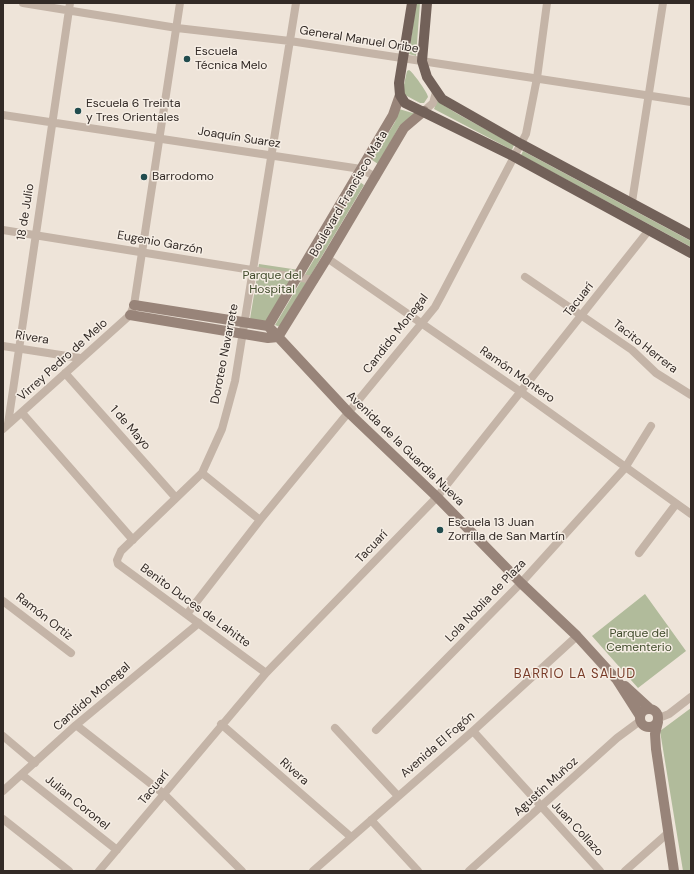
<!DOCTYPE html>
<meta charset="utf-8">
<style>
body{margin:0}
#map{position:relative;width:694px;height:874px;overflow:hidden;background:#eee4d9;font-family:"DM Sans",sans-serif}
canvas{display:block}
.frame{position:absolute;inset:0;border:4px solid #322a26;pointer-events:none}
</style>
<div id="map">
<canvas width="694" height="874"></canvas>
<div class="frame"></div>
</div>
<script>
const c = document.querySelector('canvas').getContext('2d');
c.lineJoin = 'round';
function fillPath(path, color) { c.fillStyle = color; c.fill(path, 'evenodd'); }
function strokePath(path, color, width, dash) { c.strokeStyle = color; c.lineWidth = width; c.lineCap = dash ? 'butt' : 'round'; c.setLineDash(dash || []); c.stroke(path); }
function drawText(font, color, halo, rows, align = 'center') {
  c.font = font + ' "DM Sans",sans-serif'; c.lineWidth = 3; c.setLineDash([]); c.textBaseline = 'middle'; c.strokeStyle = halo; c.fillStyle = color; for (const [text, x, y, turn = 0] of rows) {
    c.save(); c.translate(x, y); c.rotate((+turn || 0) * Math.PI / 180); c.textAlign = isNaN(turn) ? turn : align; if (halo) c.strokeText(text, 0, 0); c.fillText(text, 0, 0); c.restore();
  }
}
const green = new Path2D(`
 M416 3H420L416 56 409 54Z
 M409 70C412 71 428 93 428 97L424 103H420L405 95 403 89 407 71Z
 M437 101 456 113 514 145 512 150 434 109Z
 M399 109 416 114 400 125 378 164 372 160 395 122Z
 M523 151 691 241V247L521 155Z
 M360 182 364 185 280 327 275 325Z
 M259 264 299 270 266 322 250 319Z
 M645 594 686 651 638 688 592 636Z
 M691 708V871H683L660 731Z`);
const street = new Path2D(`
 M23 3 177 28 290 41 691 102
 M424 111 433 103 436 92
 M3 115 361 169 376 177
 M632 202 663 3
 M3 230 314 280
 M327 258 521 392 691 514
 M525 277 632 350 656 373 691 395
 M3 346 80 358
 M65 373 176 498
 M22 413 133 540
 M8 424 70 3
 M3 429 130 315 134 305 180 3
 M202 473 260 520
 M639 553 676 504
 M3 601 71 653
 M187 614 260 520 435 307 441 296 526 134 537 78 547 3
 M266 673 118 564 117 560 121 551 202 473 222 429 235 381 296 3
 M659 718 669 714 691 697
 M221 724 351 837
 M76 725 164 794 242 871
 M335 728 398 796
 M376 730 521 583 625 468 651 426
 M473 731 600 871
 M3 736 35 763
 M22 775 117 850
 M3 791 76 725 199 623
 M3 819 69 871
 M371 820 418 871
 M99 871 266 673 437 497 649 230
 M313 871 473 731 577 636
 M469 871 617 738 640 721
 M625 871 668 833`);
const secondary = new Path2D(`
 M134 305 268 326 349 413 437 497 521 583 577 636 617 680 640 716
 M130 315 268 338 278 337
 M268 326 393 115 400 95
 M278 337 327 258 404 128 424 111
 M625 686 649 708
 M640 718a9 9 0 1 1 18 0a9 9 0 1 1-18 0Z
 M658 722 655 734 656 749 674 871`);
const primary = new Path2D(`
 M412 3 399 83 400 95 405 103 513 156 691 253
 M427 3 422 61 427 77 442 99 521 144 691 235`);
const markers = [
 [187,59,4,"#214c4e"],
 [78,111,4,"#214c4e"],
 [144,177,4,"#214c4e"],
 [440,530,4,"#214c4e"]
];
const streetNames = [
 ["General Manuel Oribe",359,40,9],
 ["Joaquín Suarez",239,138,9],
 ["Boulevard Francisco Mata",349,194,-60],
 ["18 de Julio",26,212,-81],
 ["Eugenio Garzón",160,243,10],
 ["Tacuarí",579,300,-52],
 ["Candido Monegal",396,334,-52],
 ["Rivera",32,338,9],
 ["Tacito Herrera",645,347,38],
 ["Doroteo Navarrete",225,354,-79],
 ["Virrey Pedro de Melo",63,360,-42],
 ["Ramón Montero",517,375,35],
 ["1 de Mayo",130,428,49],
 ["Avenida de la Guardia Nueva",405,449,44],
 ["Tacuarí",372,547,-46],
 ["Lola Noblia de Plaza",486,601,-46],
 ["Benito Duces de Lahitte",195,606,36],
 ["Ramón Ortiz",44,617,38],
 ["Candido Monegal",92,697,-41],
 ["Avenida El Fogón",438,745,-41],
 ["Rivera",294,772,41],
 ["Agustín Muñoz",546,787,-42],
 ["Tacuarí",154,788,-50],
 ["Julian Coronel",77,803,39],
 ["Juan Collazo",577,829,47]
];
const poiNames = [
 ["Escuela",195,52],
 ["Técnica Melo",195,66],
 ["Escuela 6 Treinta",86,104],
 ["y Tres Orientales",86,118],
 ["Barrodomo",152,177],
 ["Escuela 13 Juan",448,523],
 ["Zorrilla de San Martín",448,537]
];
const parkNames = [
 ["Parque del",272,276],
 ["Hospital",272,290],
 ["Parque del",639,634],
 ["Cementerio",639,648]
];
const neighbourhoodNames = [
 ["BARRIO LA SALUD",575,675]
];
fillPath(green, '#b1bb9b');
strokePath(street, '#c4b4a7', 8);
strokePath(secondary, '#988479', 10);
strokePath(primary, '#726159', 10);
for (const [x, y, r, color] of markers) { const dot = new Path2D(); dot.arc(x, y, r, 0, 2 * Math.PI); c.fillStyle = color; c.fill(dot); strokePath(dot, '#f6eee5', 1.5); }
drawText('12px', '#322a26', '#f6eee5', streetNames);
drawText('12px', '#322a26', '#f6eee5', poiNames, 'left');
drawText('12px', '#424d2d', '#f6eee5', parkNames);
c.letterSpacing = '1px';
drawText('13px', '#783b28', '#f6eee5', neighbourhoodNames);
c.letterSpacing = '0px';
</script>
